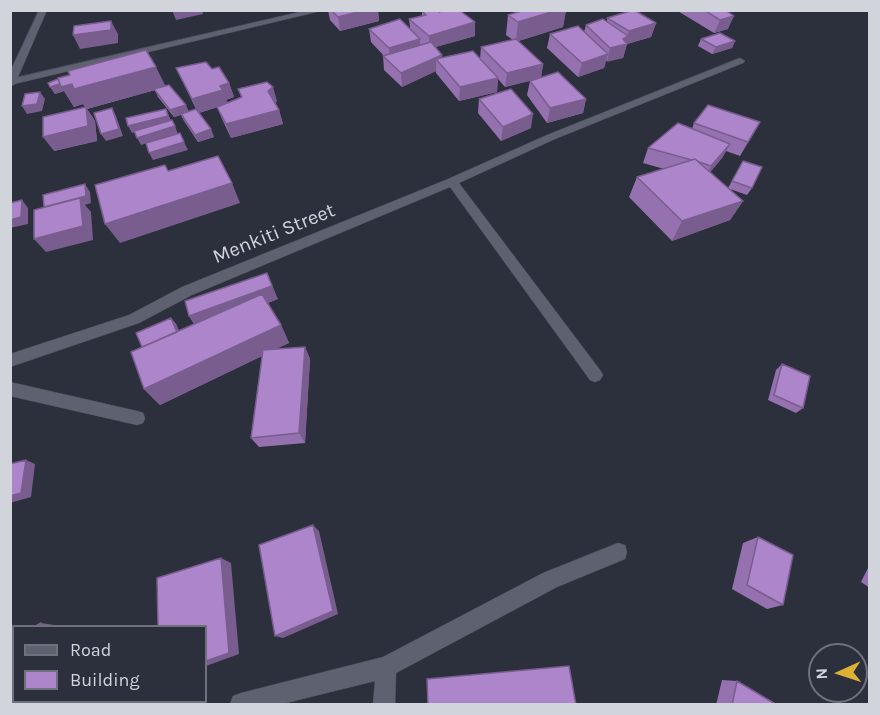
<!DOCTYPE html>
<style>
body{margin:0}
#map{position:relative;width:880px;height:715px;overflow:hidden;background:#2c2f3c;font-family:Karla,sans-serif}
canvas{display:block}
.frame{position:absolute;inset:0;border:12px solid #d2d4dc;pointer-events:none}
.legend{position:absolute;left:12px;top:625px;width:195px;height:78px;box-sizing:border-box;background:#2c2f3c;border:2px solid #6e717c;margin:0;padding:8px 10px;list-style:none;font-size:18px;color:#d2d4dc}
.legend li{display:flex;align-items:center;gap:12px;height:30px}
.legend b{width:30px;border:2px solid #6e717c}
.north{position:absolute;left:808px;top:643px;width:60px;height:60px;box-sizing:border-box;background:#2c2f3c;border:2px solid #6e717c;border-radius:50%;rotate:267deg;font-size:16px;font-weight:700;line-height:24px;text-align:center;color:#d2d4dc}
.north::after{content:'';display:block;margin:auto;width:21px;height:27px;background:#ddb133;clip-path:polygon(50% 0,100% 100%,50% 72%,0 100%)}
</style>
<div id="map">
<canvas width="880" height="715"></canvas>
<div class="frame"></div>
<ul class="legend">
<li><b style="height:8px;background:#5e616f"></b>Road</li>
<li><b style="height:16px;background:#ad85cb"></b>Building</li>
</ul>
<div class="north">N</div>
</div>
<script>
const c = document.querySelector('canvas').getContext('2d');
c.lineJoin = 'round';
function strokePath(path, color, width, dash) { c.strokeStyle = color; c.lineWidth = width; c.lineCap = dash ? 'butt' : 'round'; c.setLineDash(dash || []); c.stroke(path); }
function fillPath(path, color) { c.fillStyle = color; c.fill(path, 'evenodd'); }
function drawText(font, color, halo, rows, align = 'center') {
  c.font = font + ' Karla,sans-serif'; c.lineWidth = 6; c.setLineDash([]); c.textBaseline = 'middle'; c.strokeStyle = halo; c.fillStyle = color; for (const [text, x, y, turn = 0] of rows) {
    c.save(); c.translate(x, y); c.rotate((+turn || 0) * Math.PI / 180); c.textAlign = isNaN(turn) ? turn : align; if (halo) c.strokeText(text, 0, 0); c.fillText(text, 0, 0); c.restore();
  }
}
const minor = new Path2D(`
 M308 10H325L10 85V79Z
 M740 58 745 61 743 63 555 139 459 183 600 370 603 375 600 380 595 382 590 380 450 187 192 295 139 323 10 367V354L129 315 182 287 448 179 547 135Z
 M10 382 137 411 143 413 145 418 143 423 137 425 10 396Z
 M618 543 625 545 627 552 625 559 557 587 396 673 395 704H373L375 681 282 704H230L233 696 241 693 383 657 543 573Z`);
const tertiary = new Path2D(`
 M39 10H47L15 84 10 87V72Z`);
const wall = new Path2D(`
 M328 10H378L379 21 340 31 330 20Z
 M520 10H566L563 27 518 41 543 64 541 78 586 99 583 113 547 123 527 95 530 81 537 79 505 87 498 79 497 92 459 101 436 73V71L402 87 384 70 383 56H384L371 42 369 29 410 28 409 19 422 16V11L439 12 475 22V36L435 47 442 58 480 59 481 47 513 40 506 35 508 15 522 11Z
 M676 10H725L728 29 714 33Z
 M607 18 656 23 651 37 627 44 623 58 606 61 604 68 578 77 547 48 550 34 584 32 586 25 607 21Z
 M701 39 735 41 732 48 712 54 698 46Z
 M176 68 212 69 229 83 234 97 226 100 228 103 241 97 238 89 277 101 275 103 279 110 283 124 231 138 223 121 217 107 221 106 199 113 214 137 198 142 184 121 181 115 174 117 158 97 155 90 87 109 95 121 97 141 54 151 85 107 83 104 74 107 64 91 55 94 48 83 165 86 189 112 196 109Z
 M479 99 531 128 501 141 478 113Z
 M760 122 740 156 726 151 722 158 710 172 728 188 743 161 752 188 747 195 730 189 743 201 730 220 672 241 629 197 637 177 664 169 643 163 648 148 692 129 694 123Z
 M278 299 268 303 281 325 289 343 275 349 305 347 310 359 305 443 259 447 251 438 262 356 160 405 144 389 142 347 171 318 176 324 179 331 194 324 189 316Z
 M782 364 803 408 796 413 768 400 776 370Z
 M758 537 783 605 767 609 732 589 743 543Z
 M870 564V588L861 582Z
 M722 680 737 681 777 705H716Z`);
const shadedWall = new Path2D(`
 M172 10H202L203 14 176 20Z
 M365 10H378L379 21 340 31 338 17Z
 M558 10H566L563 27 516 42 518 22Z
 M734 16 728 29 714 33 720 20Z
 M111 21 118 34V43L80 49 73 35Z
 M475 22V36L429 49V36Z
 M656 23 651 37 627 44 623 58 607 62 610 48 627 36 629 31Z
 M420 39V52L390 62 389 48Z
 M735 41 732 48 712 54 716 47Z
 M608 54 604 68 578 77 582 63Z
 M442 55V66L436 59V71L402 87 401 73Z
 M543 64 541 78 505 87 507 73Z
 M156 67 166 87 87 109 95 121 97 141 54 151 43 137 86 108 83 104 74 107 64 91 55 94 50 87 88 75Z
 M498 78 497 92 459 101 460 87Z
 M229 83 234 97 226 100 228 104 198 113 192 99Z
 M273 87 277 101 272 105 268 91Z
 M40 92 45 99 42 111 27 114 22 106Z
 M586 99 583 113 547 123 550 108Z
 M186 105 189 112 174 117 170 110Z
 M112 108 116 116 123 136 106 141 101 134Z
 M166 109 172 123 132 133 128 126Z
 M279 110 283 124 231 138 226 124Z
 M533 114 531 128 501 141 503 127Z
 M175 126 178 134 141 145 137 138Z
 M211 129 214 137 198 142 195 135Z
 M184 142 188 150 153 160 149 153Z
 M730 144 722 158 704 180 711 166Z
 M232 183 240 203 120 243 105 224Z
 M85 184 90 192 91 203 85 205 91 212 93 240 46 252 34 239 44 207Z
 M22 200 28 208V224L10 228V220Z
 M743 201 730 220 672 241 682 221Z
 M267 273 278 299 197 328 189 316Z
 M171 318 176 324 183 340 178 334Z
 M281 325 289 343 160 405 144 389Z
 M305 347 310 359 305 443 299 433Z
 M26 460 35 464 31 497 10 503V496Z
 M313 525 319 531 338 614 283 638 275 636Z
 M221 558 231 563 239 654 206 666Z
 M41 623 61 626V627H41Z
 M42 702H63V705H42Z`);
const building = new Path2D(`
 M331 10H365L338 17Z
 M423 10H438L439 12 444 10H459L475 22 429 36 409 19 426 15 422 11Z
 M525 10H558L518 22 508 15Z
 M634 10 656 23 629 31 607 18Z
 M704 10H725L734 16 720 20Z
 M400 19 420 39 389 48 369 29Z
 M603 19 628 36 623 39 627 44 610 48 586 25Z
 M111 21V30L73 35 74 26Z
 M578 26 608 54 582 63 550 34Z
 M720 33 735 41 716 47 701 39Z
 M516 39 543 64 507 73 481 47Z
 M431 42 442 55 401 73 383 56Z
 M146 50 156 67 74 89 72 84 61 87 58 78 70 75 68 71Z
 M473 51 498 78 460 87 436 59Z
 M206 62 212 69 219 67 229 83 220 86 223 90 192 99 176 68Z
 M558 72 586 99 550 108 530 81Z
 M58 79 60 84 50 87 48 83Z
 M267 82 273 87 268 91 279 110 226 124 217 107 242 97 238 89Z
 M169 85 186 105 170 110 154 89Z
 M511 89 533 114 503 127 479 99Z
 M40 92 37 104 22 106 25 94Z
 M708 105 760 122 748 142 694 123Z
 M86 107 88 126 43 137V117Z
 M112 108 119 129 101 134 94 113Z
 M166 109 168 116 128 126 126 118Z
 M196 109 211 129 195 135 181 114Z
 M172 120 175 126 137 138 134 131Z
 M678 123 730 144 711 166 699 162 695 159 692 160 648 148Z
 M180 133 184 142 149 153 146 143Z
 M218 156 232 183 105 224 95 185 165 165 168 171Z
 M695 159 743 201 682 221 637 177Z
 M743 161 762 167 752 188 732 181Z
 M85 184 86 196 44 207 43 195Z
 M80 198 83 226 34 239V210Z
 M22 200 21 217 10 220V203Z
 M267 273 272 286 189 316 185 301Z
 M262 294 281 325 144 389 131 352Z
 M171 318 177 332 142 347 136 333Z
 M305 347 299 433 251 438 263 350Z
 M782 364 810 376 803 408 774 395Z
 M26 460 21 493 10 496V464Z
 M313 525 333 611 275 636 259 545Z
 M758 537 793 555 783 605 747 585Z
 M221 558 229 653 206 661V627H158L157 578Z
 M41 623V627H34Z
 M14 635V702H42V705H10V637Z
 M569 666 576 705H428L427 679Z
 M737 681 777 705H732Z`);
const streetNames = [
 ["Menkiti Street",274,234,-22]
];
strokePath(minor, '#4a4c56', 1);
strokePath(tertiary, '#4a4c56', 1);
fillPath(minor, '#5e616f');
fillPath(tertiary, '#5e616f');
fillPath(wall, '#9572af');
fillPath(shadedWall, '#795d8e');
fillPath(building, '#ad85cb');
strokePath(building, '#795d8e', 1.5);
drawText('20px', '#d2d4dc', '#2c2f3c', streetNames);
</script>
